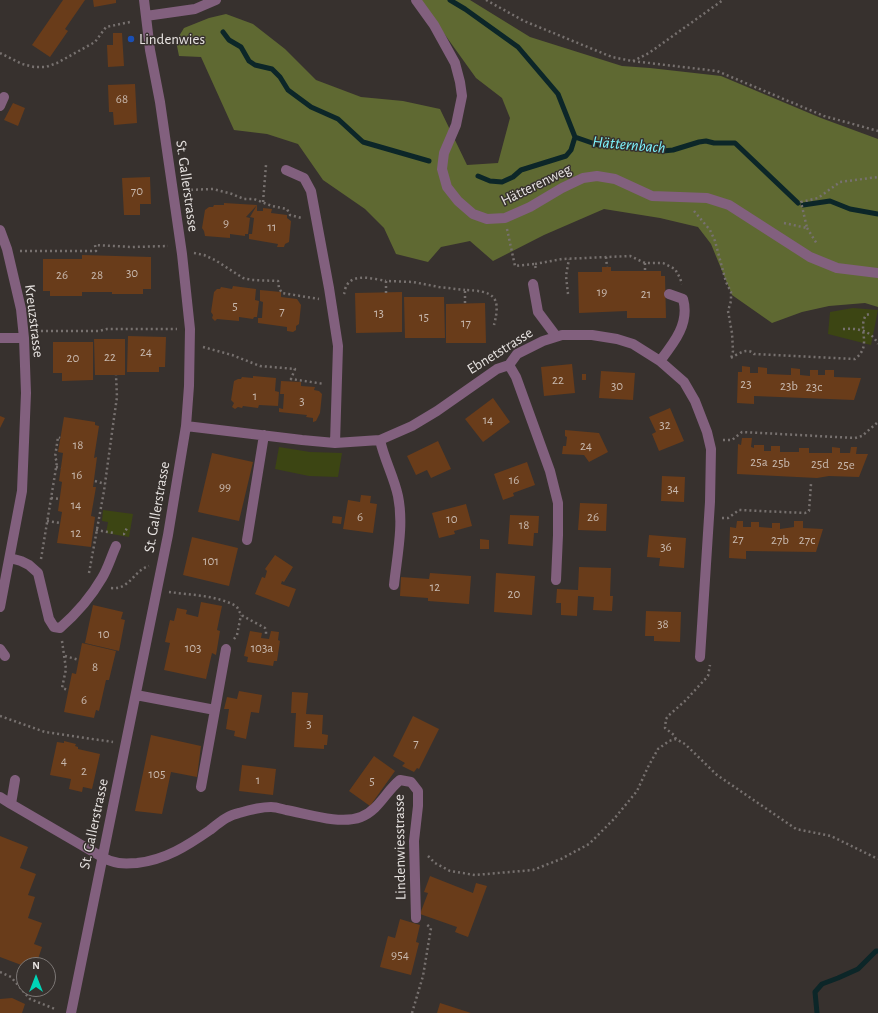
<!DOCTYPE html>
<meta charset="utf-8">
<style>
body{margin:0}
#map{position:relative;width:878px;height:1013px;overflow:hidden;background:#37312e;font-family:"Alegreya Sans",sans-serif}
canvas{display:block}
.north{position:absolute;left:16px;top:957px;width:40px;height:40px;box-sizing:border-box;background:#37312e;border:1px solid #7d7876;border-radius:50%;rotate:0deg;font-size:11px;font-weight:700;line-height:16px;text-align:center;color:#e7e3e1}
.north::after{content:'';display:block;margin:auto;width:14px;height:18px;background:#00d5b7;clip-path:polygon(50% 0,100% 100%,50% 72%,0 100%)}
</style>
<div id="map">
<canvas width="878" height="1013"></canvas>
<div class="north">N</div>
</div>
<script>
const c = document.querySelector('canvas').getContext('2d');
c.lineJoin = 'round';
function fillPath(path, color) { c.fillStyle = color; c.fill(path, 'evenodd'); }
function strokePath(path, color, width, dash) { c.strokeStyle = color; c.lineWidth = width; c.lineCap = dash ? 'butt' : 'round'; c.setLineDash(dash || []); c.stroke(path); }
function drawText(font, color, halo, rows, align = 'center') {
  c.font = font + ' "Alegreya Sans",sans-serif'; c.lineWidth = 3; c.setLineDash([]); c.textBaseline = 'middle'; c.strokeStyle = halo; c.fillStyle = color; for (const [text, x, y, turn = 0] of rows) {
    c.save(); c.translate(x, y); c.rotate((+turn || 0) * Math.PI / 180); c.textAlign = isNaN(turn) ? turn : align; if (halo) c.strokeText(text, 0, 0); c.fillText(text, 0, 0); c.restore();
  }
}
const green = new Path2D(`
 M853 308 878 310 871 345 828 334 830 312Z
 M279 447 310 452 342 453 338 477 309 476 275 469Z
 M103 510 133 514 129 537 106 533 108 522 102 521Z`);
const forest = new Path2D(`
 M420 0H470L530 37 622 66 650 68 721 76 821 118 878 139V307L865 303 829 306 802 312 772 323 732 295 711 244 698 227 660 218 604 209 544 235 493 261 470 241 441 247 428 262 396 254 384 228 365 209 323 180 298 144 267 134 234 130 201 57 179 56 176 41 184 28 209 18 226 14 253 24 285 49 316 80 361 97 403 101 440 109 467 165 498 163 510 118 502 98 476 78Z`);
const stream = new Path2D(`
 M450 0 465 9 518 47 558 94 575 137
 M223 32 229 40 241 47 249 61 255 65 272 69 280 77 288 90 311 107 338 119 363 142 429 161
 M478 176 490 181 502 182 513 177 521 170 566 156 571 150 575 137 598 145 627 146 663 151 673 150 699 142 706 141 714 143H735L798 203
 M803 205 830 201 850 209 878 214
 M817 1013 815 992 822 984 838 978 858 969 876 951H878`);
const building = new Path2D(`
 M63 0H85L65 29 68 31 50 57 32 45Z
 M93 0H116V3L94 7Z
 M113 33H122L124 66 108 67 107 45H113Z
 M135 84 137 123 114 125 113 112H109L108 85Z
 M13 103 25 108 18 126 4 120Z
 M150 177 151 204H140V215H124L122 178Z
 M224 203 257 205 246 217 250 218 248 234H245V236L230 234V238L205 236 204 231 202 228 205 210 209 207H213L214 205H224Z
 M257 205V211H263V208L272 209 271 213 287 215V218L291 221 289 242 285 244 284 247H277L278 244 249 239V234H252L254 218 250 217Z
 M82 255 151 257V289H143V294H112V292H82V296H50V291H43V259H82Z
 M602 267H611V271H661V276H665L666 318H627V311L579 313 578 272H602Z
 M233 286 256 289 255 300 259 301 257 317H254L253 319 239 317V321L217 319 215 321 212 318 213 315 211 312 214 292 217 289H220L221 287 232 289Z
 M260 290 281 292V297L297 299 301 305 299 324 296 326V330L293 332 287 331V327L258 323V318H262L263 302 260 301Z
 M402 292V332L356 333 355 293Z
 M404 297H444L445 338H405Z
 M485 303 486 343H446V304Z
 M128 336 166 337 165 367H159V372H127Z
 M94 339H125V375H95Z
 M53 342H93V380L62 381V373H53Z
 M572 364 575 393 544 396 541 367Z
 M742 366 750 367V373H758V367L767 368V374L791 375V368L800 369V375L810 376V370H818V375H825V370H834V377L861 378 854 400 754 396V404L737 403 738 372H742Z
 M601 371 635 373 633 400 599 398Z
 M582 374H586V380H582Z
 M253 376 276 378 275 391 279 392 278 406 259 405 258 408 243 406 242 408 238 407 235 409 232 407 234 403 231 400 234 381 238 379H241L242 377 253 378Z
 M281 381 301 382V386L315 387 314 390 319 391 322 394 320 413 316 421 313 422V418L306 417 307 415 279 412V408L283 409 284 394H280Z
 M493 398 510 422 483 442 465 419Z
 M670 408 684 441 659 451 652 434 656 432 649 417Z
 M0 416 5 418 0 428Z
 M64 417 95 422V425L99 426 94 458 97 457 93 487H96L91 516 95 517 91 547 57 543 62 512 58 511 62 482 59 481 63 453 58 452Z
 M565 430 599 433 608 452 589 462 584 455 562 454 563 446H566L567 437 565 436Z
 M742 438H752L751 447 754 448V445H764V451H771V446H780V452H799V448H809V453H832V447L840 448V453H850L851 447H857L856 454H868L859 477 829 476 817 478 737 474 738 444 741 445Z
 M438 441 451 469 431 478 427 470 416 475 407 456Z
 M212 453 253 462 239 521 198 512Z
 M527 462 535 485 513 493 514 496 503 500 494 474Z
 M662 476 685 477 684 502 661 501Z
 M361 495 371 496 370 503 377 504 373 533 343 529 348 500 360 502Z
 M580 503 607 504 606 531 578 530Z
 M466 504 472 526 454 531 455 534 439 538 432 513Z
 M510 515 539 516 538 533H534L533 546 508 544Z
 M333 516 342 517 341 524 332 523Z
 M737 521H743V527H751V522H759V527L772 528V523H780V529L794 527V521H803V528L823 529 816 552 746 551V559L729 558 730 527 736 528Z
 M649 535 686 538 684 568 659 566 660 558 647 557Z
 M192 537 238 548 229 586 183 575Z
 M480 539 489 540V549H480Z
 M275 555 293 567 284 582 282 581 281 584 296 589 289 607 255 594 262 577 265 578 267 571 265 569Z
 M579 567 611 568 610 596H613L612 611 593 610 594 597 578 596 577 616 561 615V603H556L557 589 578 590Z
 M430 573 471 576 469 604 428 601V598L400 596 401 577 429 579Z
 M496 573 535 576 532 615 494 612Z
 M201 602 222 606 217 630 220 631 216 655 212 653 206 679 164 670 170 643 165 642 170 620 174 621 177 608 187 610 186 614 198 617Z
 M93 605 123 612 121 619 125 620 119 651 85 643Z
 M646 611 681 612 680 642 654 641V636H645Z
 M250 631 262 633 261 638 269 639 271 631 279 632 278 640 280 641 277 661H274L273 666 247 662 248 657 244 656Z
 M82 643 116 651 109 680H106L99 711 96 710 94 718 64 712 72 673 76 674Z
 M239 691 262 695 259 713 251 712 246 739 234 736 235 731 226 729 229 709H224L227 697 237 699Z
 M292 692 308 693 306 714 323 715 322 734 328 735 327 745H324V749L294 747 296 713H291Z
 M413 716 439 729 419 769 417 768 414 772 402 766 405 763 393 756Z
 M151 735 201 746 197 777 171 772 162 814 135 811Z
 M64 741 76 744 75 746 78 747V749L100 754 92 789 83 787 82 792 69 789 71 779 50 775 57 742 64 743Z
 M374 756 395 771 370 806 349 791Z
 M242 765 276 769 273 795 239 791Z
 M0 836 28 847 20 868 36 874 28 895 35 897 28 918 42 923 34 944 42 947 36 965 24 966 0 957Z
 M430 876 473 893 476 883 487 886 468 937 455 932 457 927 420 914 428 893 424 892Z
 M400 919 420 925 416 942 419 943 411 975 380 967 388 936 395 938Z
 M12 998 25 1004 22 1013H0V999Z
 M440 1003 471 1013H437Z`);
const path = new Path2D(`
 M486 0 524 21 612 57 632 61 717 71 824 116 878 131
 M0 53 22 64 34 67H46L57 63 95 42 106 27 130 22
 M633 61 649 53 723 0
 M186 190 213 189 232 194 244 199H254L272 206 287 209 290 215 302 218
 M263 202 266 165
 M694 211 710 230 715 241 726 282 731 292V301L728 311 732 333 733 351 731 359
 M784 223 807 228 801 202 818 198 840 182 878 177
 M807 228 817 244
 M507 229 515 266 535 264 536 271
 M20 251H96L95 245 132 247 168 246
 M194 253 204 255 215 260 243 278 252 280 278 281 279 288 282 293 319 299
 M606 257 607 267
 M645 263V271
 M535 264 562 259 630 256 645 263H663L675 269 680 278 682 284
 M386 293V281L413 282 439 287 465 290
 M344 294C345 292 345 287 347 285 354 273 375 279 386 281
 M568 294 566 276 569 259
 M465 303V290C492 291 502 295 494 325
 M843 329C857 328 871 330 878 344
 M36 331H99L107 329H177
 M203 347 232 355 260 366 295 369 291 379 324 384
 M731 358C738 354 747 347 754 354L855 359C873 345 857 330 866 315L870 314
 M723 440H732L742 432 855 438 862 436 878 422
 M56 467 61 468
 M95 481 105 484
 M51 498 60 499
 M722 518H728L739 510 805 513 809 511 811 484
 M47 521 60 523
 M96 530 114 533
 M123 534H124L128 526
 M41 559 57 462 55 457 58 437 60 438
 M89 573 104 491 114 418 117 397 116 375
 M111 588C130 590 134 570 149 566
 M169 592C190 595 216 595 236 606 239 609 239 613 243 616 250 620 258 624 265 628L266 631V635
 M234 639 237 635 241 615
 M62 641 66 669 62 688 68 690
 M65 656 79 660
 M0 716 45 732 113 742
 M676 739 674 735 665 728 666 719 668 716 685 701 708 676 710 665
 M428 856 435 863 450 871 475 875 533 870 561 859 589 844 614 819 637 791 648 767 658 749 669 741 676 739 685 744 717 775 796 829 831 836 878 859
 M0 972 11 977 30 999 55 1009
 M412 1013 423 976 431 928 426 924`);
const minor = new Path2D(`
 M416 0 434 25 455 63 460 82 462 96 456 125 444 153 442 169 447 187 458 201 473 214 487 219 505 218 530 207 562 188 583 178 597 176 615 179 652 196 707 198 729 205 810 257 837 268 878 273
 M146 16 195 9 216 0
 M0 106 4 97
 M286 170 304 178 311 191 329 288 338 346 335 443
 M0 230 7 249 21 309 24 338 26 393 22 491 0 607
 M533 284 538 312 556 336
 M0 338H24
 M660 361C674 343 690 323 683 299L669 294
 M509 365 516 377 550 471 558 503V535L556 580
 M186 426 302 440 335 443 380 440 412 426 437 411 497 369 509 365 517 354 543 341 562 335H592L617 339 633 344 660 361 684 382 695 401 707 432 711 449 710 502 700 657
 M380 440C384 459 394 477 398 496 404 525 397 556 394 585
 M247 540 264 435
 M10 558 21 561 29 565 38 573 49 619 54 627 60 628C76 614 91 597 102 578 108 568 111 557 116 546
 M0 649 5 656
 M136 695 215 710 226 649
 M201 787 215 710
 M0 797 11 804 102 857C114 864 123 864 137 863 165 860 187 846 210 830 219 823 228 815 239 813 249 810 261 807 271 807 276 807 282 809 286 810 308 814 340 825 361 817 379 810 386 791 400 780L411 782 418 791V806L414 841 416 918
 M11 804 15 780
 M71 1013 168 535 186 426 189 386 190 329 182 254 160 102 150 50 144 0`);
const markers = [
 [131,39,4,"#1a4fb4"]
];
const numberNames = [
 ["68",122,99],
 ["70",137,191],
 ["9",226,223],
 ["11",272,227],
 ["30",132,273],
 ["26",62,275],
 ["28",97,275],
 ["19",602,292],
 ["21",646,294],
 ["5",235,306],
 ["7",282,311],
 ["13",379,313],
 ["15",424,317],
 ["17",466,323],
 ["24",146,352],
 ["22",110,357],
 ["20",73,358],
 ["22",558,380],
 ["23",746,384],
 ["30",617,386],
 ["23b",789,386],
 ["23c",814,387],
 ["1",255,396],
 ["3",302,401],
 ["14",488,420],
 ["32",665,425],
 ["18",78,445],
 ["24",586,446],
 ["25a",759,462],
 ["25b",781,463],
 ["25d",820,464],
 ["25e",846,465],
 ["16",77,475],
 ["16",514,480],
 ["99",225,487],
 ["34",673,489],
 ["14",76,505],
 ["6",360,517],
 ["26",593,517],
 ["10",452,519],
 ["18",524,525],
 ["12",76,533],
 ["27",738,539],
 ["27b",780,540],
 ["27c",807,540],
 ["36",666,547],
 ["101",211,561],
 ["12",435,587],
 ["20",514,594],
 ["38",663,624],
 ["10",104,634],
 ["103",193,648],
 ["103a",262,648],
 ["8",95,667],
 ["6",84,700],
 ["3",309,724],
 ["7",416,743],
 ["4",64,761],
 ["2",84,771],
 ["105",157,774],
 ["1",258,780],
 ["5",372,781],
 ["954",400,955]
];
const poiNames = [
 ["Lindenwies",139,39]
];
const streetNames = [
 ["Hätterenweg",536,185,-26],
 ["St. Gallerstrasse",187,186,82],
 ["Kreuzstrasse",34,321,83],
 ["Ebnetstrasse",500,351,-32],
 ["St. Gallerstrasse",157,507,-80],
 ["St. Gallerstrasse",94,824,-78],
 ["Lindenwiesstrasse",400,847,-91]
];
const waterNames = [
 ["Hätternbach",629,145,5]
];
fillPath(green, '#3c4513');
fillPath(forest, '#5f6932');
strokePath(stream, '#0c2628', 5);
fillPath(building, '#693c1a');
strokePath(path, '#77716f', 2.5, [2, 3]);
strokePath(minor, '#82607e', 10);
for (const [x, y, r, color] of markers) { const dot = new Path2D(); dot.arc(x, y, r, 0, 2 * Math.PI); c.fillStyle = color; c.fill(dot); strokePath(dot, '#37312e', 1.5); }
drawText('13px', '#c8b9af', null, numberNames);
drawText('15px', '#e7e3e1', '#37312e', poiNames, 'left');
drawText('15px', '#e7e3e1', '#37312e', streetNames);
drawText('italic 16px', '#7df5fe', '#37312e', waterNames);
</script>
